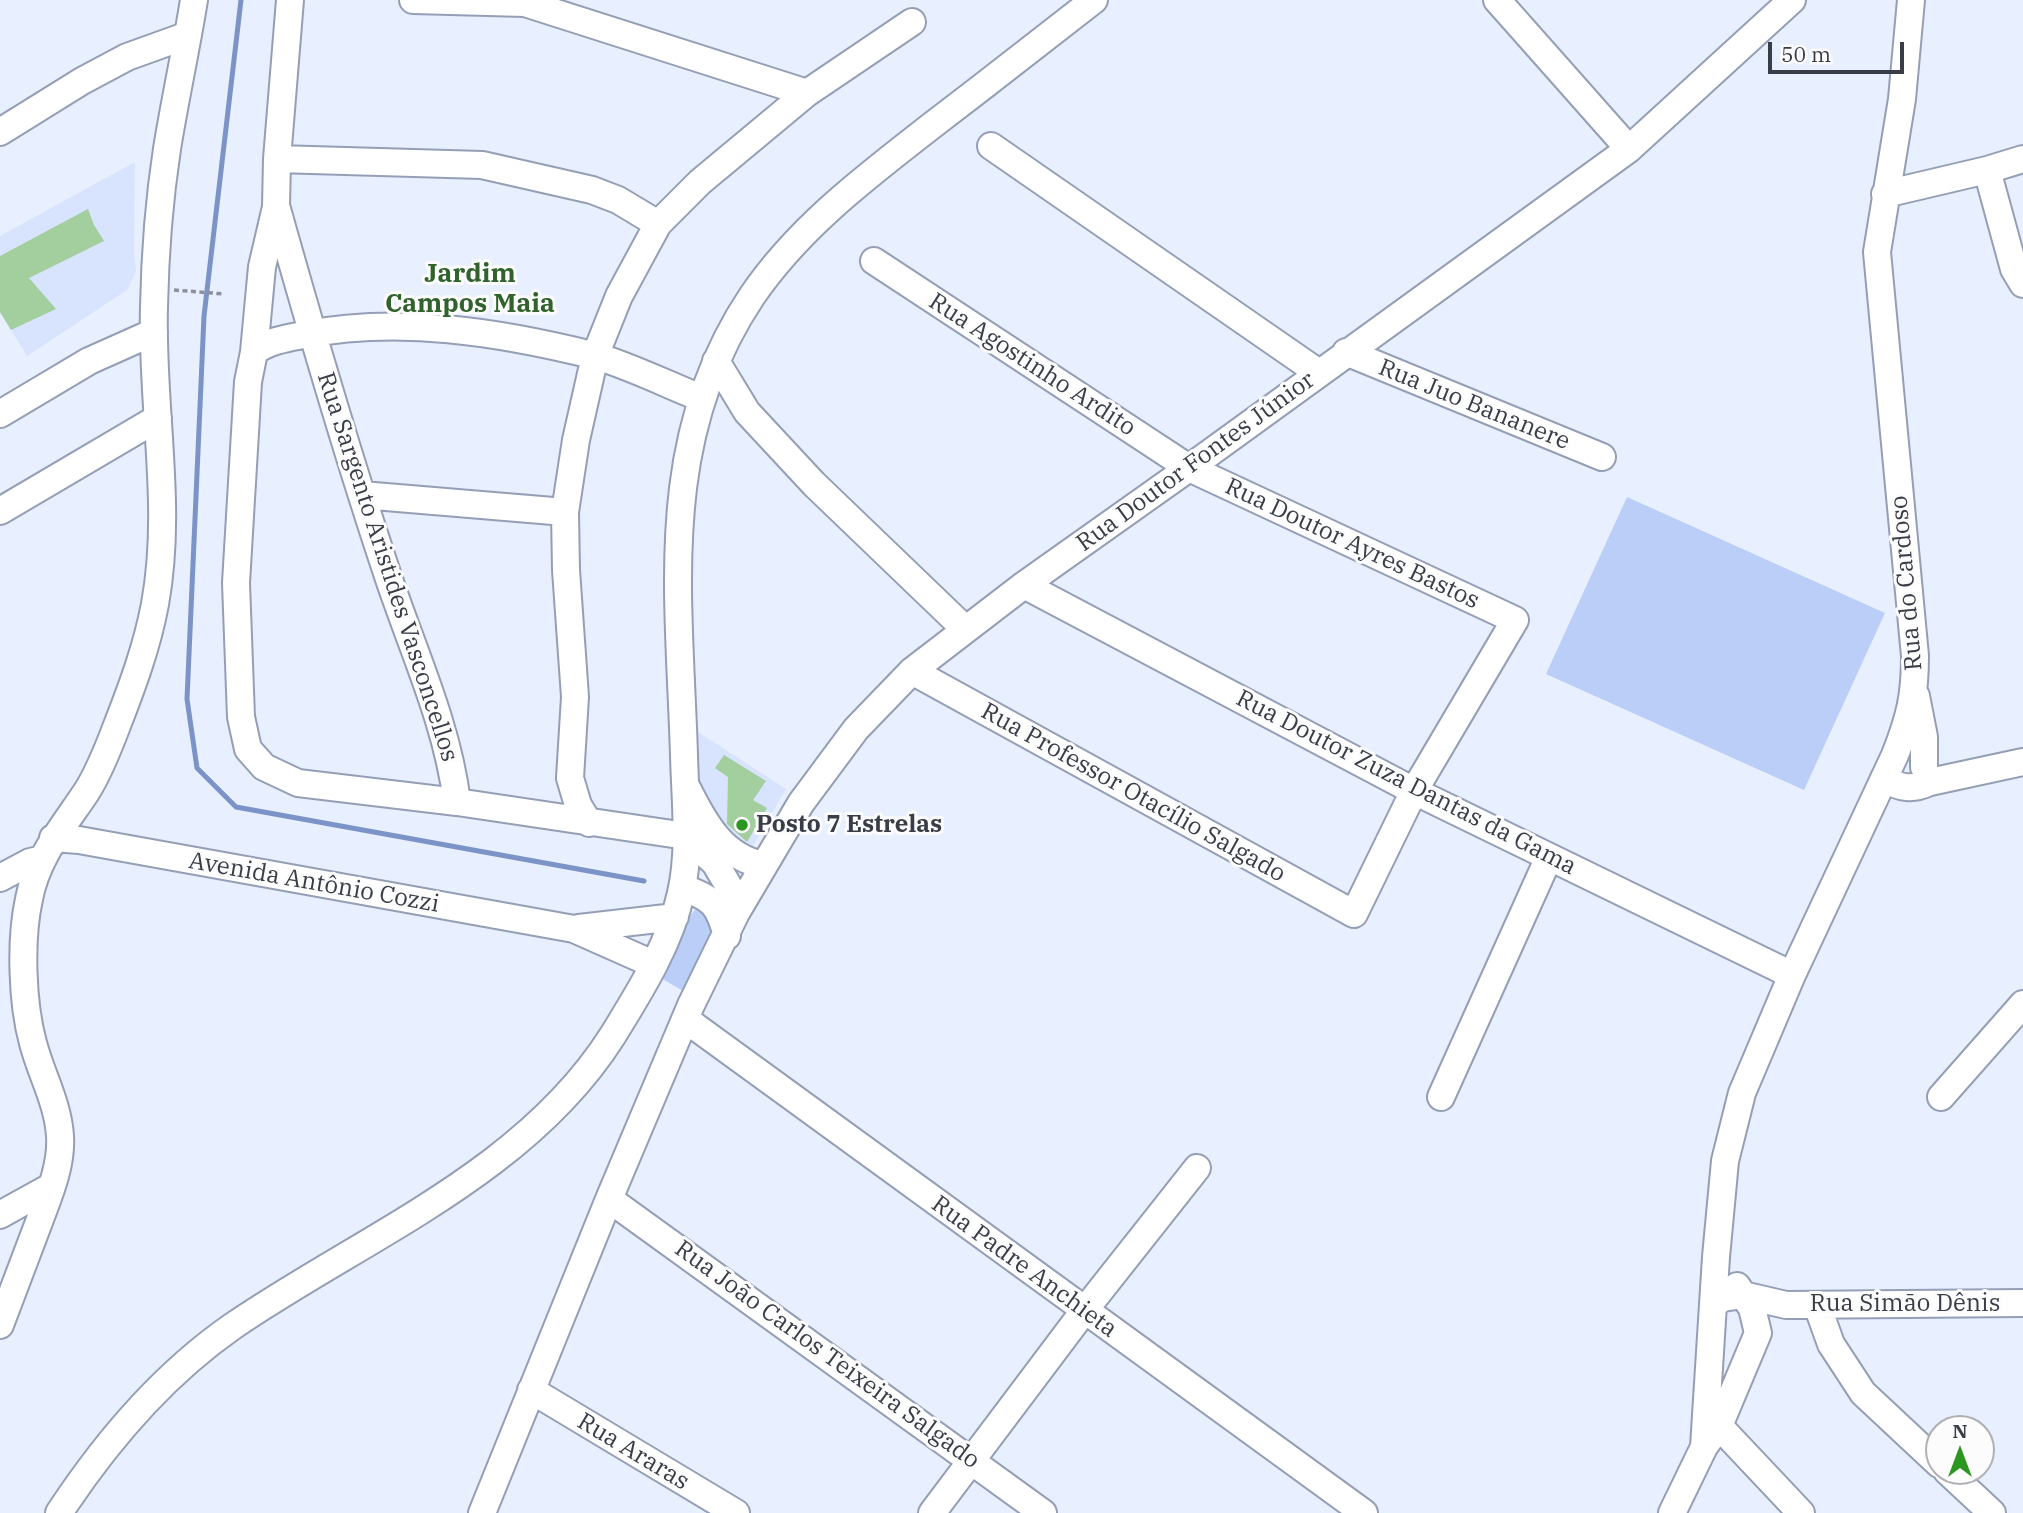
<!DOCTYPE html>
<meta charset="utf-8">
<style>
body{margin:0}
#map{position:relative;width:2023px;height:1513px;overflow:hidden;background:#e8effe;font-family:"IBM Plex Serif",serif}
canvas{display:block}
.north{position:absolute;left:1925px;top:1415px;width:70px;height:70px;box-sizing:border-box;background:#fcfcfc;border:2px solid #aeb0b4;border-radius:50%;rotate:0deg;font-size:19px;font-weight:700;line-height:28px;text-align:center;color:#383d47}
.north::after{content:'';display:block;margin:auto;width:24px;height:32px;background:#2b9721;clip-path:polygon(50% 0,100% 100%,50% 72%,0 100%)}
.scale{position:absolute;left:1768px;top:42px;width:136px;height:32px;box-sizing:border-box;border:4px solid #383d47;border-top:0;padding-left:9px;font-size:21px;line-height:24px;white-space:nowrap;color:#383d47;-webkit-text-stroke:5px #fcfcfc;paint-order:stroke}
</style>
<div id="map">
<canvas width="2023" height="1513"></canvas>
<div class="north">N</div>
<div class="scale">50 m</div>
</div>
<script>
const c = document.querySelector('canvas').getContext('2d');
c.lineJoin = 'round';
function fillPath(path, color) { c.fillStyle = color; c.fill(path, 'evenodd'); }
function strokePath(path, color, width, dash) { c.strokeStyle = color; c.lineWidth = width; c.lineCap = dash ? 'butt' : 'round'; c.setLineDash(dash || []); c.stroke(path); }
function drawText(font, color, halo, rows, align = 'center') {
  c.font = font + ' "IBM Plex Serif",serif'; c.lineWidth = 6; c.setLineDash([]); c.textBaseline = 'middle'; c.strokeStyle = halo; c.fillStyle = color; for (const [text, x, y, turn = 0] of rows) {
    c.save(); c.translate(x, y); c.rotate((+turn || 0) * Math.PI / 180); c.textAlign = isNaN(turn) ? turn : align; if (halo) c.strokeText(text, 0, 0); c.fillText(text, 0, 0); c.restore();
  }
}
const built = new Path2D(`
 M135 162 134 252 136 272 127 290 27 356 0 312V236Z
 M695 730 786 789 735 877 697 826Z`);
const green = new Path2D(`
 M1627 497 1885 613 1804 790 1546 674Z
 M697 908H706L716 930 688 994 661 978 692 913Z`);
const stream = new Path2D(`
 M241 0 204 316 187 699 197 768 236 807 644 881`);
const building = new Path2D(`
 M88 209 94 225 104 241 29 278 56 309 11 330 0 312V256Z
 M724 755 766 781 753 800 767 808 747 842 727 824 728 777 715 768Z`);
const path = new Path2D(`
 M174 290 224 294`);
const minor = new Path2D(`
 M290 0 277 159 276 207 262 267 254 352 248 382 236 583 241 717 248 749 264 767 298 783 457 802 686 836 715 863 728 885 736 913
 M413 0 525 3 807 93
 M1497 0 1629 149
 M0 132 82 81 127 57 188 35
 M991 146 1319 373
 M277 159 482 165 592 190 618 200 658 224
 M1987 170 2014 269 2023 284
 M1885 194 1987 170 2023 159
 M277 209C311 330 346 450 386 570 411 647 447 721 457 802
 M874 261 1189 468 1515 620 1414 791 1354 914 912 671
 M254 352C267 341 287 338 303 335 399 316 499 332 592 355 626 364 668 385 701 398
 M1346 352 1602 457
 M716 361 747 412 814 484 965 629
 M0 414 89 361 154 332
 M362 495 565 512
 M0 511 158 418
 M1024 585 1414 791 1792 975
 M1916 696 1924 737V767
 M1884 778C1900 789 1913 790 1930 782L2023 762
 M687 788C704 822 723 858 764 865
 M589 823 578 805 570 778 575 697 566 570 565 512 576 440 595 356 619 296 658 224 700 182 807 93 912 22
 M53 838 79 840 574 929 653 964
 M0 878 30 862 43 859
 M682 888C713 897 719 906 727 936
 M579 928 675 917
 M685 1019 1364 1513
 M1441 1097 1549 857
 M1941 1097 2023 1004
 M609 1199 1043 1513
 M0 1215 52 1186
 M1713 1304 1723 1298 1743 1295 1786 1305 2023 1303
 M1817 1305 1831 1344 1863 1393 1939 1464
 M0 1325C13 1291 26 1256 39 1222 49 1195 62 1165 60 1136 58 1103 41 1074 33 1043 22 1003 20 940 29 899 37 856 64 826 87 791 99 772 108 749 116 728 132 687 147 647 155 604 173 506 151 406 154 307 155 255 159 201 167 149 175 99 186 50 194 0
 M531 1390 736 1513
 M1707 1417 1719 1426 1801 1513
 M1704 1447 1716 1257 1725 1161 1742 1093 1792 975 1895 755C1910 717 1915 696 1915 656L1877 252 1902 99 1911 0
 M1947 1471 1992 1513
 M59 1513C105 1443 164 1374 233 1326 363 1237 526 1173 613 1035 640 991 670 944 681 893 691 849 685 800 684 755 679 592 656 439 752 296 799 227 866 177 930 127 985 85 1040 42 1094 0
 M482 1513 609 1199 691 1005 736 913 801 803 856 729 912 671 1024 585 1189 468 1629 149 1792 0
 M932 1513 1084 1311 1197 1168
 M1672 1513 1704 1447 1719 1426 1758 1333 1752 1308 1737 1286`);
const markers = [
 [742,825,7,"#2b9721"]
];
const streetNames = [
 ["Rua Agostinho Ardito",1032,365,33],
 ["Rua Juo Bananere",1474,405,22],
 ["Rua Doutor Fontes Júnior",1196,462,-36],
 ["Rua Doutor Ayres Bastos",1352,544,25],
 ["Rua Sargento Aristides Vasconcellos",387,567,72],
 ["Rua do Cardoso",1907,583,-95],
 ["Rua Doutor Zuza Dantas da Gama",1406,783,27],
 ["Rua Professor Otacílio Salgado",1133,793,29],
 ["Avenida Antônio Cozzi",314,883,10],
 ["Rua Padre Anchieta",1024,1267,36],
 ["Rua Simão Dênis",1905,1304],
 ["Rua João Carlos Teixeira Salgado",827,1355,36],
 ["Rua Araras",633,1452,31]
];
const poiNames = [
 ["Posto 7 Estrelas",756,825]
];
const neighbourhoodNames = [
 ["Jardim",470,274],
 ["Campos Maia",470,304]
];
fillPath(built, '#d8e4fd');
fillPath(green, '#bacef8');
strokePath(stream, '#7b93c6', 5);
fillPath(building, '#a3ce9d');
strokePath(minor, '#949fb6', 30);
strokePath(path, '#8b919d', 3.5, [5, 3.5]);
strokePath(minor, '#fff', 26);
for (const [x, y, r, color] of markers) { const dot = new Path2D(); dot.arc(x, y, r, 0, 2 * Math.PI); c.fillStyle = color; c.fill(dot); strokePath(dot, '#fcfcfc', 2.5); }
drawText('24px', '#383d47', '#fcfcfc', streetNames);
drawText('bold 24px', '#383d47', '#fcfcfc', poiNames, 'left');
drawText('bold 26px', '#30622b', '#fcfcfc', neighbourhoodNames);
</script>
